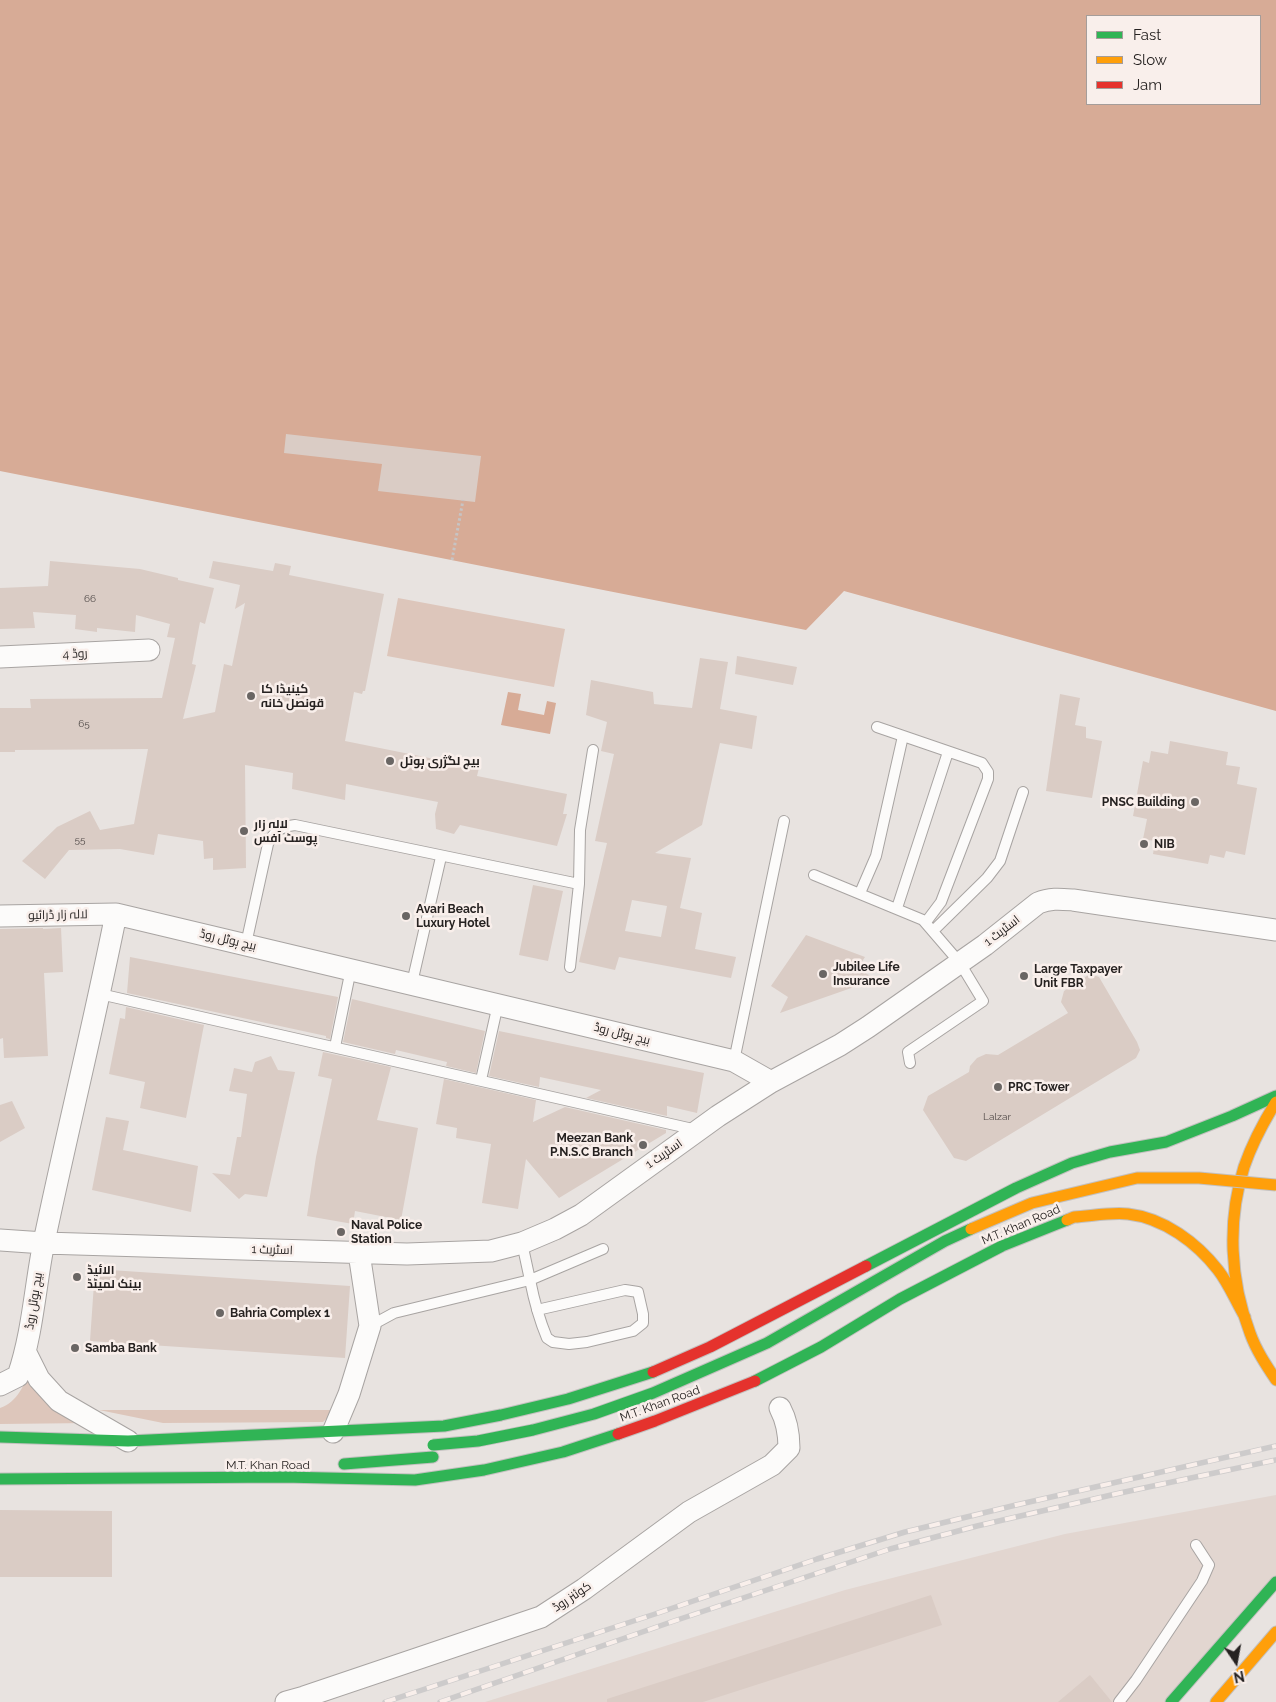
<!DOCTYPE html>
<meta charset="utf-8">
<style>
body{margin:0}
#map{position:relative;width:1276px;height:1702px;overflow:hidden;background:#e8e3e0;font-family:Raleway,sans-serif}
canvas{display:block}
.legend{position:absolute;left:1086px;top:15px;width:175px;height:90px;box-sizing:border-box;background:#f9efeb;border:1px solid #a59d9a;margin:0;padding:6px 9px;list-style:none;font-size:15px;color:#262221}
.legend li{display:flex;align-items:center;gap:10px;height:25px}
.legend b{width:25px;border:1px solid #a59d9a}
.north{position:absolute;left:1211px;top:1637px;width:50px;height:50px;-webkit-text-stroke:4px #f9efeb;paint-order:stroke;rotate:168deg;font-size:14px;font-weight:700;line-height:20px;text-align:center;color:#262221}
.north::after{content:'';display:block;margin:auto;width:18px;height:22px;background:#262221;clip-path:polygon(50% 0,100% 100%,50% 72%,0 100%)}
</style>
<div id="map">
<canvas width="1276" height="1702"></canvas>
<ul class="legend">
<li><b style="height:6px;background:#30b455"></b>Fast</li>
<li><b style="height:6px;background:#ff9f0a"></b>Slow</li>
<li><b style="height:6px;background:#e5322d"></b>Jam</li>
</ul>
<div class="north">N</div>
</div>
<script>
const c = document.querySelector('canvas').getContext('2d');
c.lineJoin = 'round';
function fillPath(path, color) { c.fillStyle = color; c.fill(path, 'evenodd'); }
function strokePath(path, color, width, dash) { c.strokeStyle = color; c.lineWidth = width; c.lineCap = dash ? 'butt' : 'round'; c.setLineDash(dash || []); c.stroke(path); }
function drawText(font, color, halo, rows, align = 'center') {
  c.font = font + ' Raleway,Cairo,sans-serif'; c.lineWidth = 5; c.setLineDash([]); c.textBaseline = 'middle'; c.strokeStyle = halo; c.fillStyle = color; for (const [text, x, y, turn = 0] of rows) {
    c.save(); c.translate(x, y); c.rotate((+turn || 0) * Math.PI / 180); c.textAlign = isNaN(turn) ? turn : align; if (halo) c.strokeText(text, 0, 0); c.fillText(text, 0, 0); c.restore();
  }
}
const built = new Path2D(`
 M1276 1495V1581L1168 1702H485L845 1590 1065 1534Z`);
const green = new Path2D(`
 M398 598 565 629 554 687 387 656Z
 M32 1368 91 1423 0 1424V1408C18 1402 24 1384 32 1368Z
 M99 1410H336L323 1422 163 1423Z`);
const water = new Path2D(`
 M0 0H1276V711L844 591 806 630 0 471ZM1087 16H1260V104H1087Z
 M508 692 521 694 518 710 544 715 547 701 556 703 550 734 501 725Z`);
const building = new Path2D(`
 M286 434 481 456 475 502 378 491 382 464 284 453Z
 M50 561 140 569 178 578V580L214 588 205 624 200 622 192 664 196 665 183 719 215 712 224 664 232 666 245 603 235 609 240 585 209 578 213 561 273 571 275 563 291 566 289 575 384 594 365 691H363L362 694 354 692 345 741 479 768 477 776 567 794 563 814H567L557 846 460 825 454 834 436 829 435 814 438 802 346 784 345 800 292 789 293 773 245 765 246 868 213 870V858L204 859 203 841 158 834 154 855 120 849 69 850 45 879 22 861 57 827 90 811 100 830 134 824 148 749 15 750V752H0V708H31L30 699 162 698 175 638 167 637 170 624 136 615 135 632 97 628V632L75 629 76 615 33 612 35 628 0 629V588L48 586Z
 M737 656 797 667 793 685 735 674Z
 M700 658 728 662 720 709 757 716 752 749 720 743 702 825 655 853 691 858 680 908 702 913 695 949 736 957 731 978 619 957 615 970 579 962 607 843 595 841 614 754 601 751 607 722 586 715 591 680 653 692 654 704 692 708ZM632 900 667 906 661 937 625 931Z
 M1060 694 1080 698 1075 725 1086 727V738L1102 741 1092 798 1046 791Z
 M1170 741 1228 752 1226 765 1240 767 1237 784 1257 788 1245 855 1226 851 1224 858 1210 855 1208 864 1153 854 1155 841 1143 839 1147 819 1133 816 1143 761 1149 763 1151 751 1168 754Z
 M533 885 563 891 548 961 519 955Z
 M43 928V929L61 928 63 972 44 973 48 1056 4 1058 3 1038 0 1039V929Z
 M806 935 865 957 857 969 877 979 780 1013 788 997 771 986Z
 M130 957 338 997 330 1039 326 1038V1036L127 993Z
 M1090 974 1099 977 1137 1042 1140 1050 1136 1058 966 1161 954 1158 923 1110 928 1096 969 1072 970 1066 977 1058 986 1054 998 1055 1068 1013 1061 1002 1064 991Z
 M352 999 485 1031 476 1073 446 1066 447 1062 396 1050 395 1054 343 1042Z
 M126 1007 204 1025 186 1118 140 1108 145 1082 109 1074 120 1018 125 1019Z
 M499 1031 704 1073 697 1113 667 1106V1116L586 1098 601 1090 540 1077 539 1087 489 1076Z
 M323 1052 391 1067 377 1120 418 1128 401 1220 355 1211 353 1224 307 1216 316 1157 332 1079 318 1076Z
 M271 1056 278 1070 295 1072 267 1197 245 1194 239 1199 212 1173 230 1175 237 1137H241L247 1094 229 1091 234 1068 252 1072 255 1062Z
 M444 1079 536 1100 533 1122 565 1107 666 1130V1133L559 1198 526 1159 518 1209 482 1203 491 1144 456 1138 457 1128 436 1124Z
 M12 1101 25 1128 0 1142V1105Z
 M106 1117 129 1121 123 1150 198 1166 191 1212 92 1190Z
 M95 1269 350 1286 345 1358 90 1341Z
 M0 1510 112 1511V1577H0Z
 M931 1595 942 1625 703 1702H607V1699Z
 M1090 1675 1112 1702H1058Z`);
const path = new Path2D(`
 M452 560 463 500`);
const lane = new Path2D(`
 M877 727 982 763 988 772V779L941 902 926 922
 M814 875 923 920 960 963 983 1001 908 1052 910 1063
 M860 893 876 856 903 736
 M897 908 948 752
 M933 931 987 878 1000 861 1023 792
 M246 944 268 844C274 831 280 827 295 825L579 884 580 830 593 750
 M570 967 579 884
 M412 983 441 857
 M100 994 697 1130
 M335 1047 351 969
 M734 1061 784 821
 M481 1080 498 1004
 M522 1243 530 1280 603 1249
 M370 1326 394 1313 530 1280C534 1300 539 1319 547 1338L553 1342 569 1344 587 1342 633 1331 643 1323V1314L638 1292 625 1290 537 1310
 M1119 1702 1136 1680 1202 1581 1209 1565 1196 1545`);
const street = new Path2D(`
 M0 657 149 650
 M0 916 116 914 734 1061 771 1082
 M0 1240 44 1243 407 1254 491 1251 522 1243 555 1229 581 1215 718 1116 771 1082 840 1045 868 1027 985 945 1038 903C1050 898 1060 899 1073 900L1276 930
 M26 1353 39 1379 59 1401 128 1441
 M0 1385 18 1376C33 1332 35 1286 44 1242 67 1132 94 1024 116 914
 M333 1432 349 1394 370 1326 359 1253
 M286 1702 304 1697 541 1617 584 1589 689 1512 772 1465 789 1448C789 1433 787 1421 780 1408`);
const fast = new Path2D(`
 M866 1266 1016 1188 1072 1163 1110 1152 1166 1142 1232 1116 1276 1096
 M755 1381 821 1347 900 1299 1002 1246 1067 1220
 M0 1437 128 1441 444 1426 501 1415 568 1399 653 1372
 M344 1464 433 1457
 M0 1479 283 1477 415 1480 484 1470 563 1452 618 1434
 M1171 1702 1276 1582`);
const slow = new Path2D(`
 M1276 1102C1263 1123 1252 1144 1244 1167 1227 1221 1230 1281 1250 1333 1256 1350 1266 1365 1276 1380
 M1067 1220 1074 1217C1091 1216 1112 1212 1128 1214 1164 1218 1197 1243 1218 1270 1229 1284 1236 1302 1245 1317
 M1216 1702 1276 1632`);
const jam = new Path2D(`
 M653 1372 710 1347 866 1266
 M618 1434 655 1421 755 1381`);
const rail = new Path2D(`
 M385 1702 655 1614 817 1559 905 1532 1016 1505 1276 1446
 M440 1702 674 1621 890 1549 977 1526 1120 1493 1276 1460`);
const fastBridge = new Path2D(`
 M433 1445 478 1441 533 1430 594 1414 653 1393 767 1343 945 1241 971 1229`);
const slowBridge = new Path2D(`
 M971 1229 1032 1203 1137 1178H1199L1276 1185`);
const markers = [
 [251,696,5,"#6a6664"],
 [390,761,5,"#6a6664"],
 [1195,802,5,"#6a6664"],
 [244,831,5,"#6a6664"],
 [1144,844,5,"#6a6664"],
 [406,916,5,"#6a6664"],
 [823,974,5,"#6a6664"],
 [1024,976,5,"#6a6664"],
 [998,1087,5,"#6a6664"],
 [643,1145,5,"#6a6664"],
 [341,1232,5,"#6a6664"],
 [77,1277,5,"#6a6664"],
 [220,1313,5,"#6a6664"],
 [75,1348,5,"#6a6664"]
];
const numberNames = [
 ["66",90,599],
 ["65",84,724],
 ["55",80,840],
 ["Lalzar",997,1117]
];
const streetNames = [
 ["روڈ 4",75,654,-3],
 ["لالہ زار ڈرائیو",58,915,-1],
 ["اسٹریٹ 1",1002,931,-38],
 ["بیچ ہوٹل روڈ",228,940,13],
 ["بیچ ہوٹل روڈ",622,1034,14],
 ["اسٹریٹ 1",664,1154,-35],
 ["M.T. Khan Road",1021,1225,-23],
 ["اسٹریٹ 1",272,1250,2],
 ["بیچ ہوٹل روڈ",34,1301,-81],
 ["M.T. Khan Road",660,1404,-20],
 ["M.T. Khan Road",268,1465],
 ["کوئنز روڈ",572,1597,-34]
];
const poiNames = [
 ["کینیڈا کا",261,689],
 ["قونصل خانہ",261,703],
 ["بیچ لگژری ہوٹل",400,761],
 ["PNSC Building",1185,802,"right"],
 ["لالہ زار",254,824],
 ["پوسٹ آفس",254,838],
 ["NIB",1154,844],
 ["Avari Beach",416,909],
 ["Luxury Hotel",416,923],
 ["Jubilee Life",833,967],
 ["Insurance",833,981],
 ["Large Taxpayer",1034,969],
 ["Unit FBR",1034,983],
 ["PRC Tower",1008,1087],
 ["Meezan Bank",633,1138,"right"],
 ["P.N.S.C Branch",633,1152,"right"],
 ["Naval Police",351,1225],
 ["Station",351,1239],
 ["الائیڈ",87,1270],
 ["بینک لمیٹڈ",87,1284],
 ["Bahria Complex 1",230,1313],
 ["Samba Bank",85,1348]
];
fillPath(built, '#e2d6d0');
fillPath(green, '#ddc6bb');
fillPath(water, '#d7ab96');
fillPath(building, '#daccc5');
strokePath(lane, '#a8a4a2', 12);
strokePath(street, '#a8a4a2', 23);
strokePath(fast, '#c3c0bf', 13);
strokePath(slow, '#c3c0bf', 13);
strokePath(jam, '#c3c0bf', 13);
strokePath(path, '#c7c4c4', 3, [2.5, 2.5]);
strokePath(lane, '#fcfbfa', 10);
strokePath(street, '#fcfbfa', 21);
strokePath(fast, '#30b455', 11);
strokePath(slow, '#ff9f0a', 11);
strokePath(jam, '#e5322d', 11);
strokePath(rail, '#cdcbcb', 5.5);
strokePath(rail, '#f9efeb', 4, [11]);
strokePath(fastBridge, '#c3c0bf', 13, []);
strokePath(slowBridge, '#c3c0bf', 13, []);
strokePath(fastBridge, '#30b455', 11);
strokePath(slowBridge, '#ff9f0a', 11);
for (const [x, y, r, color] of markers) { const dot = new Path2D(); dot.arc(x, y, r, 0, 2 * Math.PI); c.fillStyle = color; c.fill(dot); strokePath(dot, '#f9efeb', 2); }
drawText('10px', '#544d4b', null, numberNames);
drawText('12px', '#262221', '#f9efeb', streetNames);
drawText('bold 12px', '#262221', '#f9efeb', poiNames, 'left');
</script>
